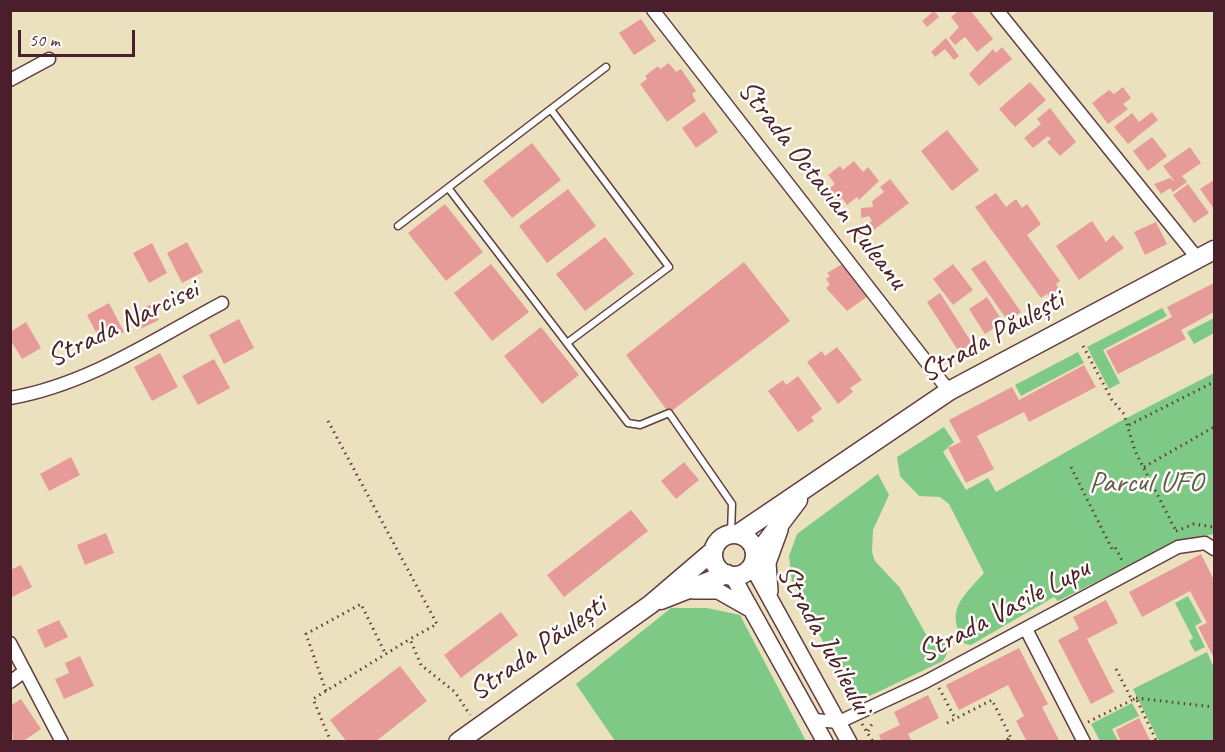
<!DOCTYPE html>
<meta charset="utf-8">
<style>
body{margin:0}
#map{position:relative;width:1225px;height:752px;overflow:hidden;background:#ebe1bf;font-family:Caveat,sans-serif}
canvas{display:block}
.frame{position:absolute;inset:0;border:12px solid #4a1f2b;pointer-events:none}
.scale{position:absolute;left:18px;top:30px;width:117px;height:27px;box-sizing:border-box;border:3px solid #4a1f2b;border-top:0;padding-left:8px;font-size:18px;line-height:21px;white-space:nowrap;color:#4a1f2b;-webkit-text-stroke:4px #fdfcf7;paint-order:stroke}
</style>
<div id="map">
<canvas width="1225" height="752"></canvas>
<div class="frame"></div>
<div class="scale">50 m</div>
</div>
<script>
const c = document.querySelector('canvas').getContext('2d');
c.lineJoin = 'round';
function fillPath(path, color) { c.fillStyle = color; c.fill(path, 'evenodd'); }
function strokePath(path, color, width, dash) { c.strokeStyle = color; c.lineWidth = width; c.lineCap = dash ? 'butt' : 'round'; c.setLineDash(dash || []); c.stroke(path); }
function drawText(font, color, halo, rows, align = 'center') {
  c.font = font + ' Caveat,sans-serif'; c.lineWidth = 5; c.setLineDash([]); c.textBaseline = 'middle'; c.strokeStyle = halo; c.fillStyle = color; for (const [text, x, y, turn = 0] of rows) {
    c.save(); c.translate(x, y); c.rotate((+turn || 0) * Math.PI / 180); c.textAlign = isNaN(turn) ? turn : align; if (halo) c.strokeText(text, 0, 0); c.fillText(text, 0, 0); c.restore();
  }
}
const green = new Path2D(`
 M1162 308 1167 316 1103 350 1120 383 1109 389 1087 347Z
 M1214 318V333L1194 344 1187 332Z
 M1078 352 1084 363 1021 396 1015 385Z
 M1214 373V534L1176 542 1058 601 1054 597 971 645 965 644C944 610 962 598 984 573L949 504 940 497 919 496 900 476 897 457 944 427 954 442 943 452 966 490 988 478 996 492 1117 423Z
 M878 474 889 495 873 530 872 552 875 561 900 588 928 638 940 636 947 647V654L943 661 859 701 852 697 792 582 789 556 797 534Z
 M1188 596 1202 622 1195 626 1205 647 1195 652 1189 641 1193 638 1175 603Z
 M671 608H707L740 615 806 741H615L576 684Z
 M1207 652 1214 668V741H1159L1133 689Z
 M1132 703 1139 716 1112 729 1118 741H1100L1091 724Z`);
const building = new Path2D(`
 M960 10H970L993 39 977 52 965 37 955 45 949 38 959 27 951 17Z
 M934 11 939 17 927 27 922 21Z
 M641 19 656 41 634 55 619 33Z
 M946 38 959 56 954 60 945 49 935 57 931 52Z
 M1002 47 1012 59 979 86 969 74 993 49 996 53Z
 M669 63 676 72 681 69 696 91 692 94 696 101 667 122 640 84 647 79 645 76 658 66 660 69Z
 M1030 82 1046 100 1015 127 999 109Z
 M1123 87 1131 98 1123 104 1128 109 1108 124 1092 103 1109 90 1114 94Z
 M1050 108 1076 142 1060 156 1047 142 1051 139 1048 136 1033 148 1024 138 1041 124 1037 119Z
 M704 112 718 132 696 148 682 128Z
 M1152 112 1158 120 1128 144 1114 127 1132 113 1139 122Z
 M947 130 979 170 952 191 921 151Z
 M1152 137 1167 156 1148 171 1133 151Z
 M532 143 561 180 512 218 483 181Z
 M1190 147 1201 163 1182 176 1187 182 1173 192 1170 188 1161 194 1154 184 1170 178 1175 182 1163 166Z
 M854 161 863 172 868 167 879 181 859 200 857 197 847 205 842 198 836 203 826 191 835 184 828 175 840 166 843 170Z
 M890 179 909 203 870 233 865 226 872 221 869 216 861 218V208L873 207 872 201 884 192 880 187Z
 M1214 180V209L1200 189Z
 M1188 184 1209 213 1194 223 1173 195Z
 M568 189 596 226 547 263 519 226Z
 M996 193 1006 207 1016 199 1022 208 1027 204 1041 224 1027 235 1060 281 1056 284 1059 289 1049 296 1047 294 1041 298 975 207Z
 M445 204 483 252 446 281 408 233Z
 M1092 221 1106 242 1113 235 1124 248 1079 280 1056 246Z
 M1156 222 1167 244 1145 255 1134 232Z
 M605 237 634 274 585 311 556 274Z
 M187 242 203 272 182 283 167 253Z
 M152 243 167 273 149 283 133 253Z
 M985 260 1021 312 1008 321 971 269Z
 M744 262 790 321 669 413 626 355Z
 M844 263 868 296 847 311 826 288 830 285 826 279 830 276 827 273Z
 M491 264 529 312 492 341 454 293Z
 M953 264 973 290 953 305 933 279Z
 M1214 283V312L1181 330 1186 339 1118 374 1106 351 1172 317 1167 307Z
 M940 293 972 343 959 352 927 302Z
 M987 297 1003 322 985 334 969 309Z
 M109 303 124 332 102 344 87 315Z
 M152 304 159 320 138 330 130 314Z
 M239 319 254 348 224 364 209 335Z
 M26 322 41 348 22 359 10 339V332Z
 M541 327 579 375 542 404 504 356Z
 M837 347 862 380 850 388 853 392 838 404 807 362 822 351 825 356Z
 M160 353 178 387 152 401 134 367Z
 M214 359 230 388 198 405 182 376Z
 M1084 365 1096 387 1029 422 1024 412 977 436 994 469 966 483 948 448 961 442 949 420 1012 387 1019 400Z
 M798 376 822 409 811 417 814 421 798 432 768 391 783 380 786 385Z
 M71 457 80 475 49 491 40 474Z
 M684 462 699 480 676 499 661 481Z
 M631 510 648 531 564 597 547 575Z
 M106 533 114 553 85 565 77 545Z
 M1201 554 1214 580V658L1198 627 1207 623 1190 591 1142 617 1129 592Z
 M21 565 32 587 10 598V570Z
 M1106 600 1118 623 1087 639 1114 692 1091 704 1058 640 1079 629 1073 617Z
 M501 612 518 635 461 678 444 655Z
 M59 620 68 637 45 648 37 630Z
 M1019 648 1048 704 1042 707 1060 742H1027L1016 721 1024 716 1008 685 959 710 946 685Z
 M80 656 94 686 64 699 55 679 69 673 65 663Z
 M400 666 427 701 375 742H347L330 720Z
 M928 695 939 718 908 734 912 742H882L879 735 900 725 894 712Z
 M21 699 41 729 22 742H13L10 706Z
 M1139 718 1151 742H1121L1116 730Z`);
const path = new Path2D(`
 M1083 346 1112 400 1124 414 1135 451 1176 531
 M328 421 437 624 410 639 421 665 455 692 470 715
 M1129 425 1214 382
 M1071 467 1112 549 1115 547 1123 562
 M1144 467 1214 427
 M1176 531 1194 524 1214 527
 M1116 669 1132 700 1136 698 1157 742
 M939 688 955 718
 M326 691 306 634 361 604 386 655
 M1136 698 1214 707
 M1088 722 1132 700
 M947 723 992 700 1011 738 1008 739 1009 742
 M862 724 873 742
 M868 731 873 722
 M331 742 313 699 410 639`);
const service = new Path2D(`
 M552 111 669 267 567 343
 M449 189 628 423 640 425 669 413 732 504 731 534
 M398 226 606 67`);
const minor = new Path2D(`
 M653 10 949 391
 M997 10 1198 259
 M10 80 49 59
 M10 398C87 385 155 339 222 303
 M1026 629 1084 742
 M10 643 62 742
 M10 682 25 671
 M814 720 839 722 925 682 1178 547 1205 543 1214 549`);
const tertiary = new Path2D(`
 M752 566 849 742
 M732 575 825 742
 M693 591H718L748 608
 M770 591 768 563 780 530`);
const secondary = new Path2D(`
 M738 534 949 391 1214 250
 M713 555a21 21 0 1 1 42 0a21 21 0 1 1-42 0Z
 M755 557 798 500
 M661 600 727 574
 M458 742 651 604 713 551`);
const streetNames = [
 ["Strada Octavian Ruleanu",822,185,52],
 ["Strada Narcisei",123,324,-26],
 ["Strada Păulești",992,337,-29],
 ["Strada Vasile Lupu",1004,611,-28],
 ["Strada Jubileului",824,640,61],
 ["Strada Păulești",538,649,-35]
];
const parkNames = [
 ["Parcul UFO",1146,483]
];
fillPath(green, '#7fc986');
fillPath(building, '#e79b99');
strokePath(service, '#623c41', 9);
strokePath(minor, '#623c41', 15);
strokePath(tertiary, '#623c41', 18);
strokePath(secondary, '#623c41', 21);
strokePath(path, '#623c41', 3, [1.5, 4.5]);
strokePath(service, '#fff', 6);
strokePath(minor, '#fff', 12);
strokePath(tertiary, '#fff', 15);
strokePath(secondary, '#fff', 18);
drawText('30px', '#4a1f2b', '#fdfcf7', streetNames);
drawText('30px', '#5d5a4b', '#fdfcf7', parkNames);
</script>
